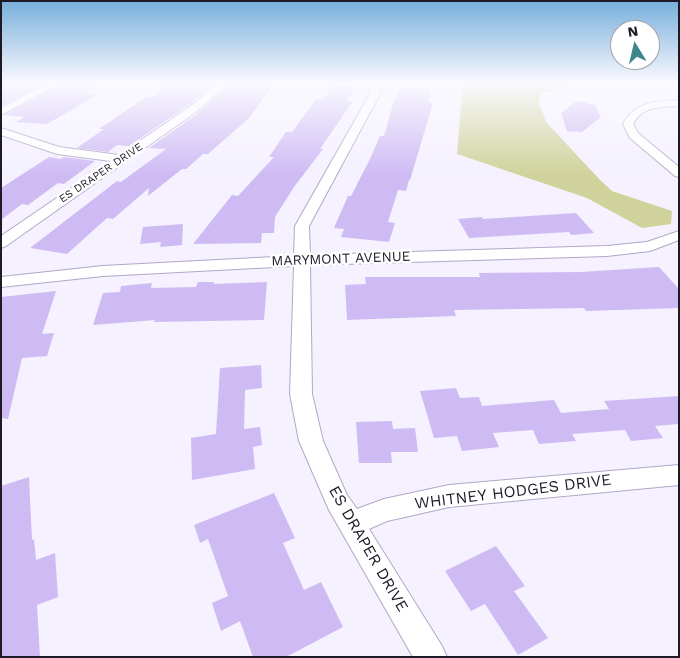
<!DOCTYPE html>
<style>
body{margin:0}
#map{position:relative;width:680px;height:658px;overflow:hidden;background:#f5f1ff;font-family:"Work Sans",sans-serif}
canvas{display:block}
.frame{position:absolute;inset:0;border:2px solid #1d1925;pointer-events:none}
.north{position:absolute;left:610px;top:20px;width:50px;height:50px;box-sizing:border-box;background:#fff;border:1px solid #a5a3a8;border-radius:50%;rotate:351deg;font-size:14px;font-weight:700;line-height:20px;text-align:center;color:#1d1925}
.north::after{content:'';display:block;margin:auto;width:18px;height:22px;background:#3f868e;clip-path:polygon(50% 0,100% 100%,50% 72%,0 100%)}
</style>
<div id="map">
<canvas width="680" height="658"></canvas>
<div class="frame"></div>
<div class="north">N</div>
</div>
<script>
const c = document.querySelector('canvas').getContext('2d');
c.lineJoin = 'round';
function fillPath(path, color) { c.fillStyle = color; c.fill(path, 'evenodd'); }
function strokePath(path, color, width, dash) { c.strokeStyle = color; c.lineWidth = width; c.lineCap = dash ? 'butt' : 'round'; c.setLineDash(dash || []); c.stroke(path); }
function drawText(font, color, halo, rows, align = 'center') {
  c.font = font + ' "Work Sans",sans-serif'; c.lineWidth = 5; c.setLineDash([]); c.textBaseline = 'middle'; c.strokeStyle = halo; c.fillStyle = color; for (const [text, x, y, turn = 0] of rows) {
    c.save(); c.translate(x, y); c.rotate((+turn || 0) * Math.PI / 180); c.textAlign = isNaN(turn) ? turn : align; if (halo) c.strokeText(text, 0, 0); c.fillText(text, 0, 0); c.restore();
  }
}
const green = new Path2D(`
 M463 83H579L540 94 539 104 547 123 600 180 612 191 672 211 671 224 642 228 587 198 457 154Z`);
const building = new Path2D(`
 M1 83H45L1 106Z
 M63 83H99L85 93 99 94 47 124 16 122 25 117 5 115Z
 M169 83H215L187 106 129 146 117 145 108 152 77 148 104 129H99L146 97H152Z
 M230 83H275L248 119 208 154H203L186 169H182L148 196 149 188 113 219 107 218 67 254 30 248 117 181 121 182 166 149 149 148 197 114Z
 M334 85 356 87 347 101H353L320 149H323L294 187 275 217 274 233H262L261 243 193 244 232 195 238 196 274 157H269L286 132H292L316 99H323Z
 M401 88 431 89 428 102 433 103 410 180H409L406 191 398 190 388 222 395 223 389 242 341 237 344 229 334 228 348 196H351L369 161 380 136H384L394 101Z
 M577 101 595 105 601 117 582 132 567 131 561 113Z
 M49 157 61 159 64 157 95 161 64 184 58 183 28 205 22 204 1 220V188Z
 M576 213 594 233 571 235 569 232 469 238 458 219 482 217 483 219Z
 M183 224 182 245 160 247 161 242 140 244 143 227Z
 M659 267 679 289V308L586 311 584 308 454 310 456 316 347 320 345 285 366 284 365 277H480L479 273 581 272Z
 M198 282H214V284L267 282 264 320 154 322 155 320 93 325 103 293 120 292 121 286 152 283 151 288 196 287Z
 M56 291 42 334 54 333 47 356 22 358 8 419 1 418V297Z
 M261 365 262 388 245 390 244 429 260 427 262 445 253 447 255 469 192 480 191 438 216 434 220 368Z
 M456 388 460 398 479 397 482 406 554 400 561 413 609 409 604 401 679 396V424L655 426 663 438 631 441 625 430 572 434 576 441 539 444 533 430 493 433 499 447 462 451 457 436 434 438 420 391Z
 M392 421 393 429 415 428 418 452H391L392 463H359L356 422Z
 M29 477 32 540 34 539 36 560 55 553 58 597 37 605 40 657H1V486Z
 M274 493 295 538 283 543 304 590 321 582 343 627 286 657H253L240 621 221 631 212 603 228 596 208 539 200 543 194 525Z
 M496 546 525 586 514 591 548 638 518 655 485 604 471 611 445 571Z`);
const minor = new Path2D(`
 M49 83H61L1 115V108Z
 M218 83H228L196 112 6 246 1 248V236L111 161 57 154 1 135V128L59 147 119 155 188 108Z
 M369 83H378L381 92 309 226 310 255 607 246 647 242 679 231V240L650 251 607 256 310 265 312 394 323 441 347 495 357 509 384 499 449 485 679 465V485L449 507 387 521 369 529 442 646 447 657H413L329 510 299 441 290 394 294 266 103 276 1 287V277L103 266 294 256 295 226 371 92Z
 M679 100V106C661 107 642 106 633 124L639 134 679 167V177L675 176 630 138 623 124C634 102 656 101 679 100Z`);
const farStreetnames = [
 ["ES DRAPER DRIVE",101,173,-34]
];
const streetNames = [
 ["MARYMONT AVENUE",341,259,-2]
];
const nearStreetnames = [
 ["WHITNEY HODGES DRIVE",513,492,-7],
 ["ES DRAPER DRIVE",368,549,60]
];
fillPath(green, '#cfd29a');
fillPath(building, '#cebbf3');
strokePath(minor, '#b2a7c7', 2);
fillPath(minor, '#fff');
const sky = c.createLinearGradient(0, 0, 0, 175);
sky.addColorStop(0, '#75aeda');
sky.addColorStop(0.47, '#faf9ff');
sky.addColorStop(1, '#faf9ff00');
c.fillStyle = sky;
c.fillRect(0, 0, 680, 175);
drawText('11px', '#1d1925', '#fff', farStreetnames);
drawText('14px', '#1d1925', '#fff', streetNames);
drawText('16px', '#1d1925', '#fff', nearStreetnames);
</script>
